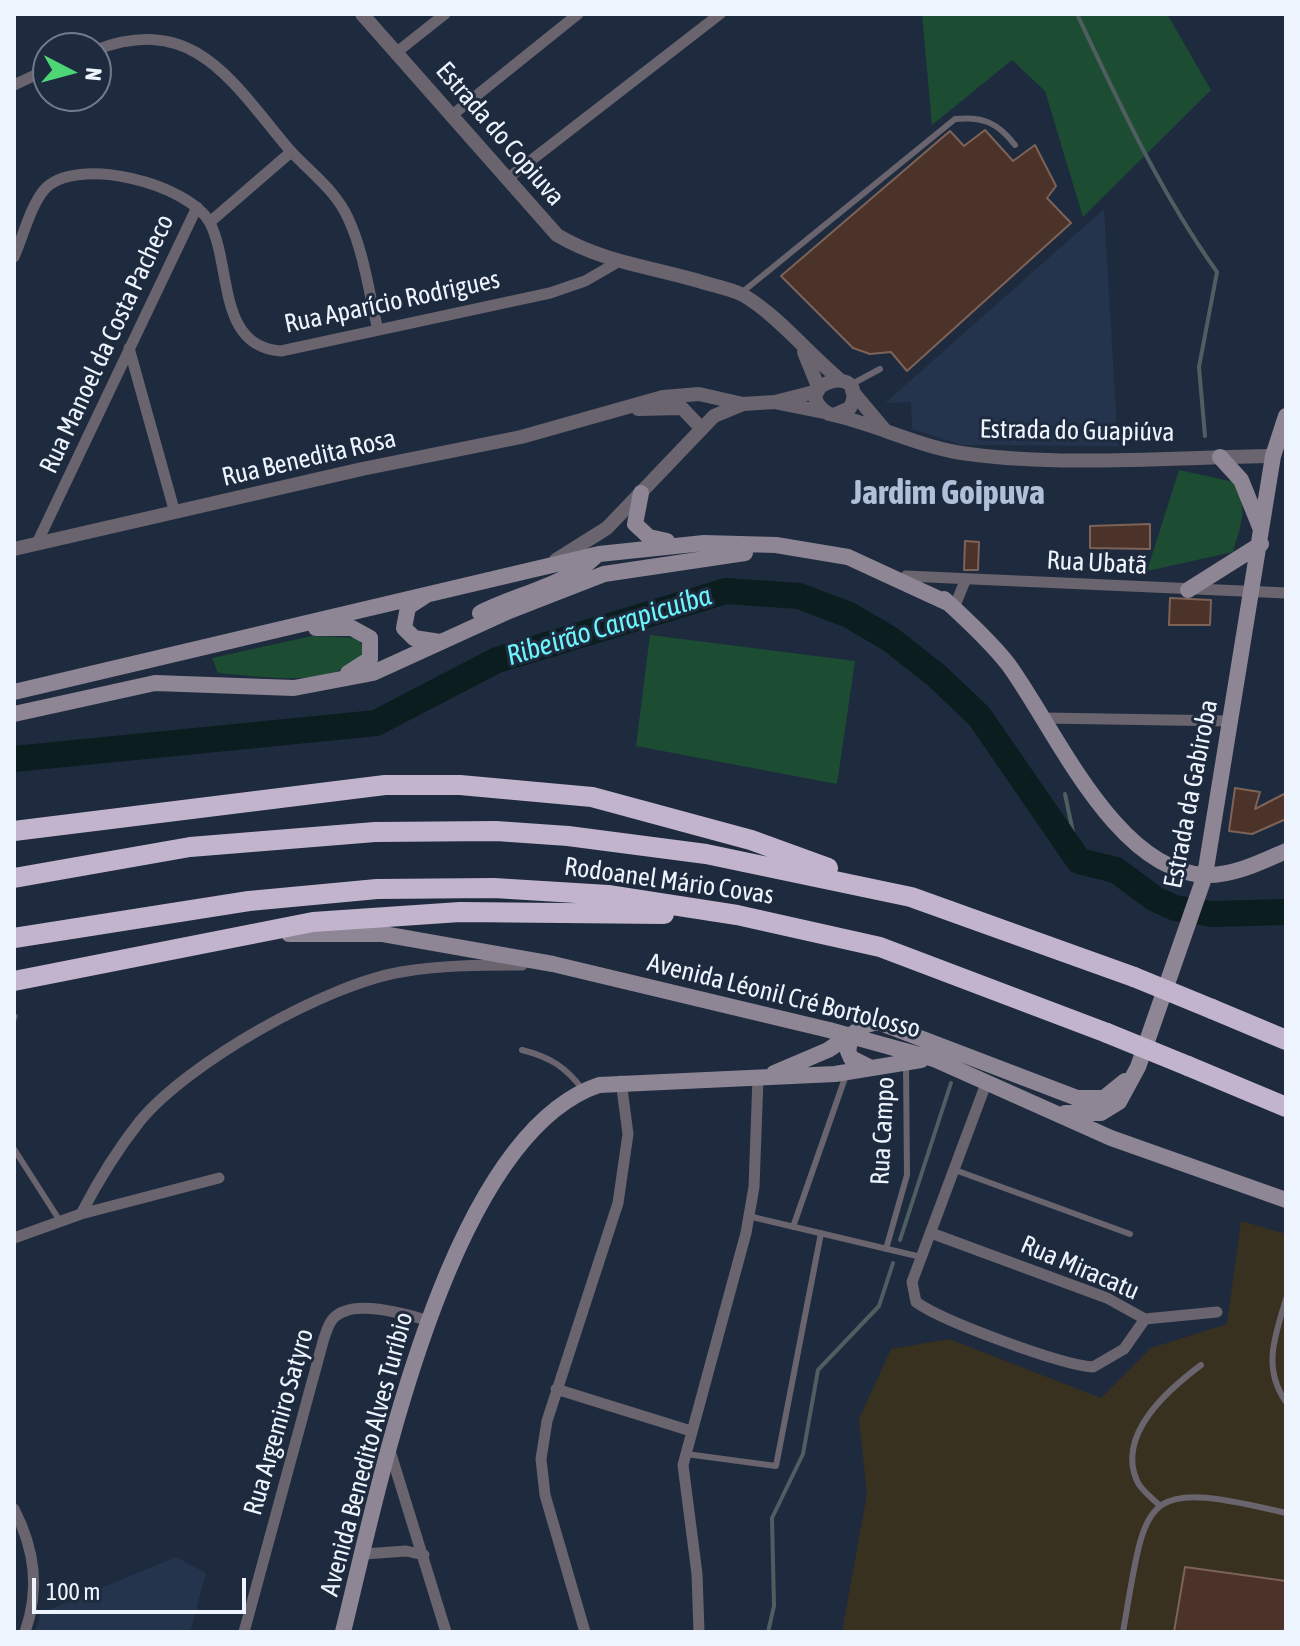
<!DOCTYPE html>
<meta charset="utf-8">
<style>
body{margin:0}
#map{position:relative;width:1300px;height:1646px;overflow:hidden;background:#1e2b3e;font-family:"Asap Condensed",sans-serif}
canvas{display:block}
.frame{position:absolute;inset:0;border:16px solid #edf4fe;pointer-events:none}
.north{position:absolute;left:32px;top:32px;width:80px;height:80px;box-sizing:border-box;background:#1e2b3e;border:2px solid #717b8b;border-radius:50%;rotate:96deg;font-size:22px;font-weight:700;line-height:32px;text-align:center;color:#edf4fe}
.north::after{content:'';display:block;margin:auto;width:28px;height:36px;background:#4dd676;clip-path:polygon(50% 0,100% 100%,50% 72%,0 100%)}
.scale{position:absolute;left:32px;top:1578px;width:214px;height:36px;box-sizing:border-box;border:4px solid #edf4fe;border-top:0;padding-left:10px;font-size:24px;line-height:28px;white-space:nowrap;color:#edf4fe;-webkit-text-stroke:6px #1e2b3e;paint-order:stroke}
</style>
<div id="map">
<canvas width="1300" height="1646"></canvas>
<div class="frame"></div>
<div class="north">N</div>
<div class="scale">100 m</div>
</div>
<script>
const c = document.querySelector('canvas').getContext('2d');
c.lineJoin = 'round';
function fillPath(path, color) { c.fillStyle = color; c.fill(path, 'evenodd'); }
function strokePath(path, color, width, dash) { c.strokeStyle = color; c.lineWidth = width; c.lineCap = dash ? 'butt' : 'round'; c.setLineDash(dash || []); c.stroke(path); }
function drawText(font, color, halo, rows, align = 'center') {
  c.font = font + ' "Asap Condensed",sans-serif'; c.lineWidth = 6; c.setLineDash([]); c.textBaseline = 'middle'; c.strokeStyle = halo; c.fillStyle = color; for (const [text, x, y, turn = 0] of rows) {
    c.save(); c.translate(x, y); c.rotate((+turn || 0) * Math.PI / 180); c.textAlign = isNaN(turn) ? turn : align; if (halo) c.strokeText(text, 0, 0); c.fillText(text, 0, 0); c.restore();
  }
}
const built = new Path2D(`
 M1104 209 1118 446 962 445 912 429 911 402 885 403Z
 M176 1557 206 1573 190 1632H35L41 1613Z`);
const industrial = new Path2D(`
 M1241 1221 1286 1234V1632H842L867 1494 859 1419 891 1349 949 1339 1101 1398 1151 1348 1227 1324Z`);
const green = new Path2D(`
 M922 14H1167L1211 90 1083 217 1045 91 1012 60 932 125Z
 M1179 470 1234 482C1249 510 1241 523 1233 552L1147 571Z
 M650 635 855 661 837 784 636 746Z
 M312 636 357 638 364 648 361 657C326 689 261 676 218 673L212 658Z`);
const stream = new Path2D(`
 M1077 14C1119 103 1160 192 1217 272L1199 367 1205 436
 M1065 794 1079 861
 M14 1021 16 1016
 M900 1240 951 1083
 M768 1632 774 1606 772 1518 803 1454 818 1370 879 1306 893 1263`);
const river = new Path2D(`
 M14 759 376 723 497 660 726 591 799 596 849 615 890 639 937 676 979 716 1079 861 1116 870 1155 899 1175 908 1212 914 1286 912`);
const building = new Path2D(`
 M985 130 1013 161 1035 145 1056 186 1047 198 1071 223 907 371 891 352 870 354 853 348 781 276 950 131 964 146Z
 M1150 524V549L1090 548V526Z
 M965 541 979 542 978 570H964Z
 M1170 598 1211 600 1210 625H1169Z
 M1235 788 1260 792 1255 809 1286 793V819L1252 834 1229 831Z
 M1185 1567 1286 1581V1632H1174Z`);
const service = new Path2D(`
 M740 294 955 119C983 116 998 123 1015 145
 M852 384 880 369
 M522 1050C550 1057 566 1067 583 1090
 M14 1149 60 1221
 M955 1170 1130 1234
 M748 1216 921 1257
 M793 1227 846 1075
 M886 1249 907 1175 906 1064
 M1286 1299C1275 1336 1262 1368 1286 1402
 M686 1454 776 1466 821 1233
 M1158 1504C1152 1498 1140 1489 1137 1481 1116 1434 1169 1389 1201 1365
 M1123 1632C1147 1494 1139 1478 1286 1513`);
const minor = new Path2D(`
 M96 50C194 12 233 83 288 148 308 171 335 189 348 218 364 252 369 293 378 330
 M397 52 445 14
 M14 85 48 69
 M451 116 578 14
 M507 179 720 14
 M210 222 291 152
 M14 257C23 237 30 207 44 190 75 154 190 184 210 223 232 267 217 347 281 351L550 293 585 281 618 262
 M129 348 175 513
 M37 543 197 207
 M906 576 1286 593
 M954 608 965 581
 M1044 718 1231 721
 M987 1081 912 1282 916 1302C942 1321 1061 1365 1093 1367L1124 1349 1145 1319
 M81 1214C98 1181 117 1150 140 1121 189 1062 325 985 401 972 441 965 481 965 522 965
 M931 1233 1107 1298 1145 1319 1217 1312
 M14 1238 81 1214 219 1178
 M556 1389 691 1431
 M390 1451 446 1632
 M14 1509C35 1550 40 1589 25 1632
 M364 1554 406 1551 424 1555
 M244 1632 324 1338C326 1333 328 1325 332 1320 350 1297 403 1314 427 1320
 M585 1632 545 1495 541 1459 547 1421 618 1203 628 1134 621 1081
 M699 1632 697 1574 683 1465 746 1233 754 1187 758 1078`);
const tertiary = new Path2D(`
 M362 14 557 235C602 262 652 267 702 282 715 286 731 289 743 295 776 314 808 353 839 379
 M804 352 819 389
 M852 391 884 429
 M779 403 824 412
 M638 409 682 408 701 428
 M834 415 850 408C872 359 783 385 829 414 877 424 920 448 969 454 1063 467 1178 457 1273 456
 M14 549 362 469 521 437 663 397 699 394 743 404
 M556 560 607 528 714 416 743 404 775 402 818 391`);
const secondary = new Path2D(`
 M1220 457 1241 480 1260 527
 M641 493 635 524 649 537 667 541
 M1188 590 1261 544
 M425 596 408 607 404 628 414 638 440 642
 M944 599C966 619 990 641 1008 664 1055 728 1115 871 1205 875 1233 876 1261 862 1286 851
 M480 613C517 594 564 586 595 557
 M316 628H352L370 638V659L348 673
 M14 692 599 554 704 543 776 545 848 557 950 604
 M14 714 155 683 294 688 373 673 509 611 604 574 745 553
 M289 934H383L553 964 829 1030 934 1059 1111 1138 1286 1200
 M851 1037 848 1051 851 1058 869 1067
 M774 1073 828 1050 866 1025 878 1022 1077 1098H1104L1125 1081
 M1065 1113H1101L1119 1102 1138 1067 1205 875 1273 456 1286 416
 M343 1632C378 1492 447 1136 599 1085L835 1074 921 1060`);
const motorway = new Path2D(`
 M14 831 385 785H460L592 797 751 840 828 868
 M14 878 190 847 375 832 496 831 568 836 706 854 911 897 1134 977
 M14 938 249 901 377 889 494 888 608 895 737 915 880 947 1107 1033
 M14 981 313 922 460 912 664 914
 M1212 1009 1286 1040
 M1188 1066 1286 1107`);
const motorwayBridge = new Path2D(`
 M1134 977 1212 1009
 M1107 1033 1188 1066`);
const streetNames = [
 ["Estrada do Copiuva",500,134,49],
 ["Rua Aparício Rodrigues",392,302,-12],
 ["Rua Manoel da Costa Pacheco",107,344,-65],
 ["Estrada do Guapiúva",1077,431,1],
 ["Rua Benedita Rosa",309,458,-13],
 ["Rua Ubatã",1097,563,3],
 ["Estrada da Gabiroba",1191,794,-79],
 ["Rodoanel Mário Covas",669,881,8],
 ["Avenida Léonil Cré Bortolosso",784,996,14],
 ["Rua Campo",883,1131,-87],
 ["Rua Miracatu",1080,1268,23],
 ["Rua Argemiro Satyro",279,1422,-74],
 ["Avenida Benedito Alves Turíbio",367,1454,-75]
];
const waterNames = [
 ["Ribeirão Carapicuíba",609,626,-17]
];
const districtNames = [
 ["Jardim Goipuva",948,493]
];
fillPath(built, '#24344d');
fillPath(industrial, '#383120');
fillPath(green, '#1c4c32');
strokePath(stream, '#4f5e61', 4);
strokePath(river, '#0b1d1e', 26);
fillPath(building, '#4b332a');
strokePath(building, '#7d6257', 2);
strokePath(service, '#6a646e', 6);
strokePath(minor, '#6a646e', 11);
strokePath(tertiary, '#6a646e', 14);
strokePath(secondary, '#8e8595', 16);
strokePath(motorway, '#c2b4cd', 20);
strokePath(motorwayBridge, '#c2b4cd', 20);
drawText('26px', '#edf4fe', '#1e2b3e', streetNames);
drawText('italic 28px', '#6cf5fb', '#1e2b3e', waterNames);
drawText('bold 34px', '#afc0d8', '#1e2b3e', districtNames);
</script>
